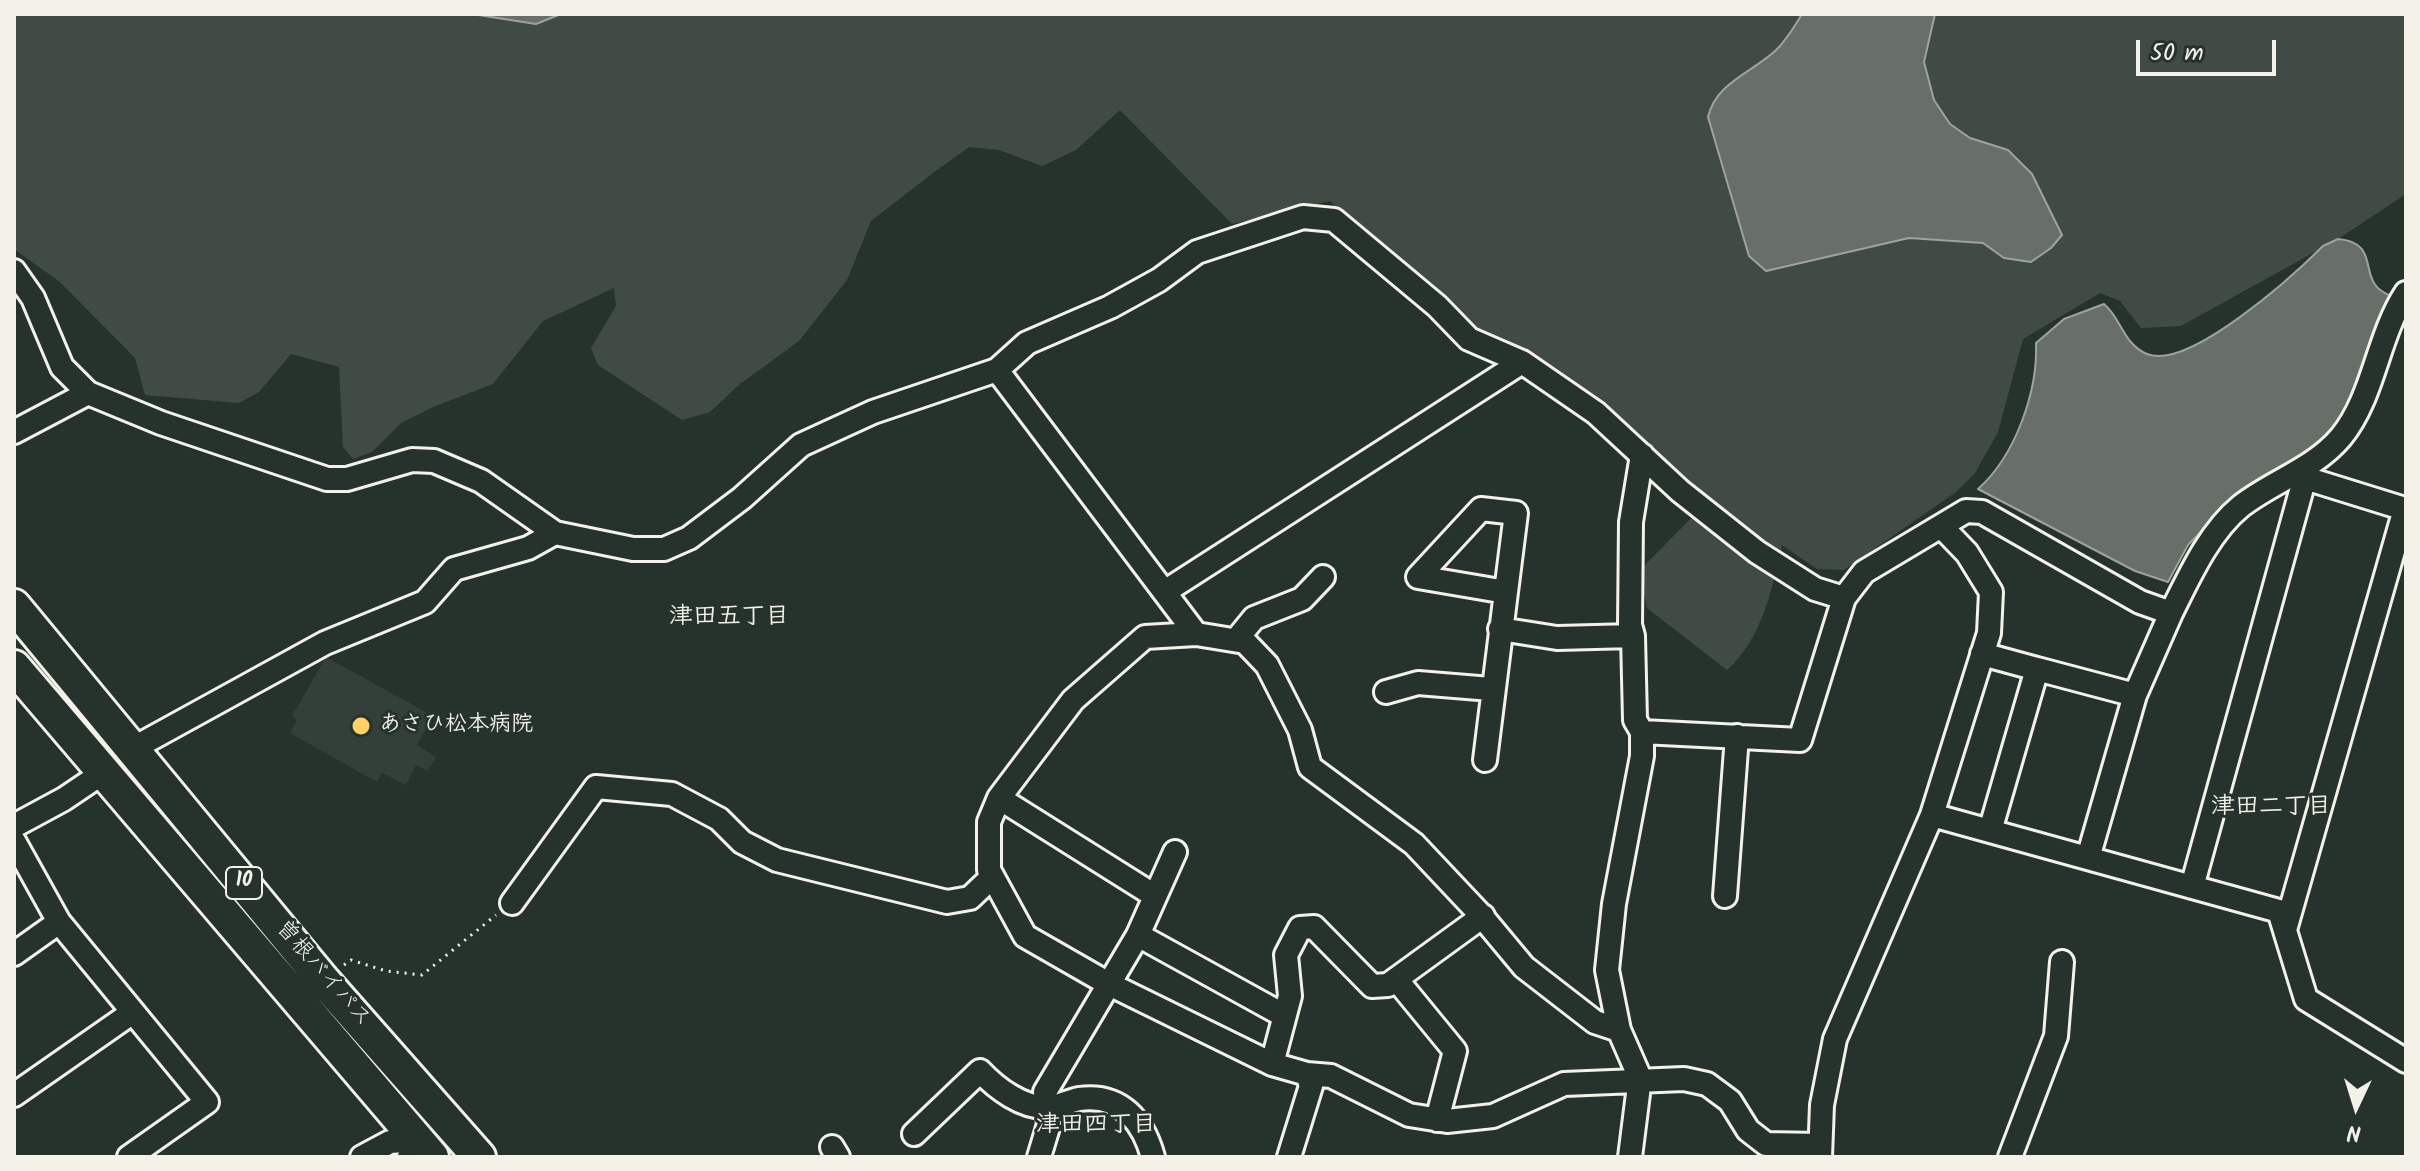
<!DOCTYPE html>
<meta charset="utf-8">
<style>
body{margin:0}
#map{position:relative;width:2420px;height:1171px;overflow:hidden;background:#26332d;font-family:Kalam,sans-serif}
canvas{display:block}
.frame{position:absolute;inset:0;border:16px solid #f4f1e8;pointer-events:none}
.north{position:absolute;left:2316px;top:1067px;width:80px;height:80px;-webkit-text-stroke:6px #26332d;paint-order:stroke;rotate:184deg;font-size:22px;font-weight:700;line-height:32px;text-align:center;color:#f4f1e8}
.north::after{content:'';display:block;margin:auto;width:28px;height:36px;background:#f4f1e8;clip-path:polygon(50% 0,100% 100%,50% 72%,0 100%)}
.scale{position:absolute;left:2136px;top:40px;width:140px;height:36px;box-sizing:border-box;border:4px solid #f4f1e8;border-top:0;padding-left:10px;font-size:24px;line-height:28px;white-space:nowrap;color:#f4f1e8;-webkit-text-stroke:6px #26332d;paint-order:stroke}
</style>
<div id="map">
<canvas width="2420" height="1171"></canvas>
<div class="frame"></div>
<div class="north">N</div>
<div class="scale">50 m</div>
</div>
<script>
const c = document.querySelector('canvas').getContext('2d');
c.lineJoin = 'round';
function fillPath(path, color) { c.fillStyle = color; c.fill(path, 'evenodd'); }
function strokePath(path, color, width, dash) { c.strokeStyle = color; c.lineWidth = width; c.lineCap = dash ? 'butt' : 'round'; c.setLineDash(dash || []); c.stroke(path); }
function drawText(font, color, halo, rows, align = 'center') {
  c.font = font + ' Kalam,"Klee One",sans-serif'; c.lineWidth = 6; c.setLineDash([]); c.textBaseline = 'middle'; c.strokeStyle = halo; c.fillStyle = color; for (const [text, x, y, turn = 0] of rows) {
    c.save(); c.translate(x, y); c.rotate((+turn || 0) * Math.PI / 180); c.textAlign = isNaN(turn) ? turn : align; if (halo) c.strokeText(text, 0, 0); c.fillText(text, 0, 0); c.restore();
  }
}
const built = new Path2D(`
 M326 657 433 716 417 745 436 757 428 771 416 765 406 785 382 773 377 782 290 733 297 720 292 716Z`);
const green = new Path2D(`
 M14 14H2406V194L2338 239 2181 326 2141 328 2120 301 2100 293 2023 339 1998 432 1975 473 1956 492 1844 570 1817 569 1782 545C1772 589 1762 639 1727 670L1647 608 1640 570 1708 501 1687 480 1473 333 1330 201 1232 224 1120 110 1076 150 1042 166 999 150 969 147 933 173 871 221 847 280 799 341 740 384 710 412 682 420 598 365 591 348 616 306 614 288 543 321 493 384 433 407 401 423 372 452 353 459 343 447 339 367 291 354 259 392 239 403 145 395 135 358 60 282 14 249Z`);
const water = new Path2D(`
 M472 14H561L536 24Z
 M1802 14H1935L1924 62 1934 100 1950 124 1970 138 2008 150 2032 174 2062 235 2051 248 2031 262 2004 258 1983 243 1909 238 1766 271 1749 256 1708 117C1716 83 1751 73 1775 51 1786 41 1794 27 1802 14Z
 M2338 239C2377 242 2362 272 2377 287 2380 291 2389 295 2394 298L2348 409 2331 440 2221 511 2188 545 2168 582 2135 571 1978 489C2015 456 2038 392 2036 343L2064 319 2104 304C2121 318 2124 345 2147 354 2189 371 2295 274 2323 246Z`);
const path = new Path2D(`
 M344 965 351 960 386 971 422 975 496 915`);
const minor = new Path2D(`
 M14 271 33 298 62 367 88 393 161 423 327 479H347L412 460 434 461 481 481 555 533 633 549H664L689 538 742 498 801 445 873 412 997 370 1027 343 1110 307 1159 280 1197 252 1303 217 1334 220 1437 306 1469 339 1522 362 1596 413 1680 491 1757 552 1815 589 1844 598
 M997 370 1196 634
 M14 432 88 393
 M1166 591 1522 362
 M1500 629 1557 638 1633 636 1635 720 1642 732
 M1633 636 1630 625 1631 522 1642 455
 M1236 640 1254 618 1302 599 1323 577
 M1982 654 2037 669
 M1386 692 1418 683 1491 689
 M2135 695 2171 613
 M134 748 325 643 425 602 454 569 528 548 555 533
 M1485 760 1506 592 1418 577 1481 509 1516 513 1506 592
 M999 798 1155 896
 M1932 815 2279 911 2306 999 2406 1061
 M14 826 64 799 104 772
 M1990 831 2037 669 2135 695 2088 858
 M14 841 59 922 207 1102 129 1157
 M2192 887 2308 466
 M1725 896 1737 736
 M512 903 596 787 672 794 719 819 742 842 777 860 947 902 970 898 992 877
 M2285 930 2405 509 2305 478
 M1138 935 1175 852
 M14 954 59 922
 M1396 979 1455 1051 1437 1120
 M1619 1030 1595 1022 1524 967 1479 913 1414 844 1310 767 1300 730 1267 665 1245 642 1196 634 1145 637 1073 700 999 798 989 822V870L1025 936 1107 983 1272 1064 1307 1074 1331 1076 1409 1115 1447 1121 1493 1116 1564 1084 1684 1079 1707 1084 1730 1101 1748 1130 1766 1144 1820 1145
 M1272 1064 1290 996 1286 955 1300 928 1314 927 1372 986 1388 985 1483 916
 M14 1095 133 1012
 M914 1134 980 1071C996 1088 1023 1109 1049 1107 1059 1107 1069 1101 1079 1099 1121 1093 1143 1121 1153 1157
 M832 1147 838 1157
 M362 1157 390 1142 417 1140 409 1157
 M1039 1157 1049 1124 1045 1092 1138 935 1283 1015
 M1289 1157 1311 1086 1307 1074
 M1630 1157 1640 1078 1619 1030 1607 970 1614 904 1642 756V732L1800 740 1844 598 1864 572 1966 511 1982 512 2140 602 2171 613C2189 577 2209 532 2241 506 2273 481 2314 469 2341 437 2374 397 2377 337 2406 293
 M1820 1157 1822 1105 1835 1039 1932 815 1989 633 1991 592 1967 553 1941 526
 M2010 1157 2056 1036 2062 962`);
const highway = new Path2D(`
 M14 606 322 979 479 1157
 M14 667 432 1157`);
const markers = [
 [361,726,10,"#ffd166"]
];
const shields = [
 [244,883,36]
];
const shieldNames = [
 ["10",244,883]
];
const poiNames = [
 ["あさひ松本病院",379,726]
];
const streetNames = [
 ["曽根バイパス",322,975,49]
];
const neighbourhoodNames = [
 ["津田五丁目",729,619],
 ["津田二丁目",2271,809],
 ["津田四丁目",1096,1127]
];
fillPath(built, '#333f39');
fillPath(green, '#414b45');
fillPath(water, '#676f68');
strokePath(water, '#9fa39b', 2);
strokePath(minor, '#f4f1e8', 28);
strokePath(highway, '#f4f1e8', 38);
strokePath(path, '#f4f1e8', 3, [2, 6]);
strokePath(minor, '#26332d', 22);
strokePath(highway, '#26332d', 32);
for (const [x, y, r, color] of markers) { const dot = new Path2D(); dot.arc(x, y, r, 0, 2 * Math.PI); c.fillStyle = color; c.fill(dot); strokePath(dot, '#26332d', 3); }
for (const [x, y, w] of shields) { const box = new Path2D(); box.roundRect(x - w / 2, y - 16, w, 32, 6); c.fillStyle = '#26332d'; c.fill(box); strokePath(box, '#f4f1e8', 2); }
drawText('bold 20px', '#f4f1e8', null, shieldNames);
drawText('bold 22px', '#f4f1e8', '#26332d', poiNames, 'left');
drawText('22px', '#f4f1e8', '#26332d', streetNames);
drawText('bold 24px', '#f4f1e8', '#26332d', neighbourhoodNames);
</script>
